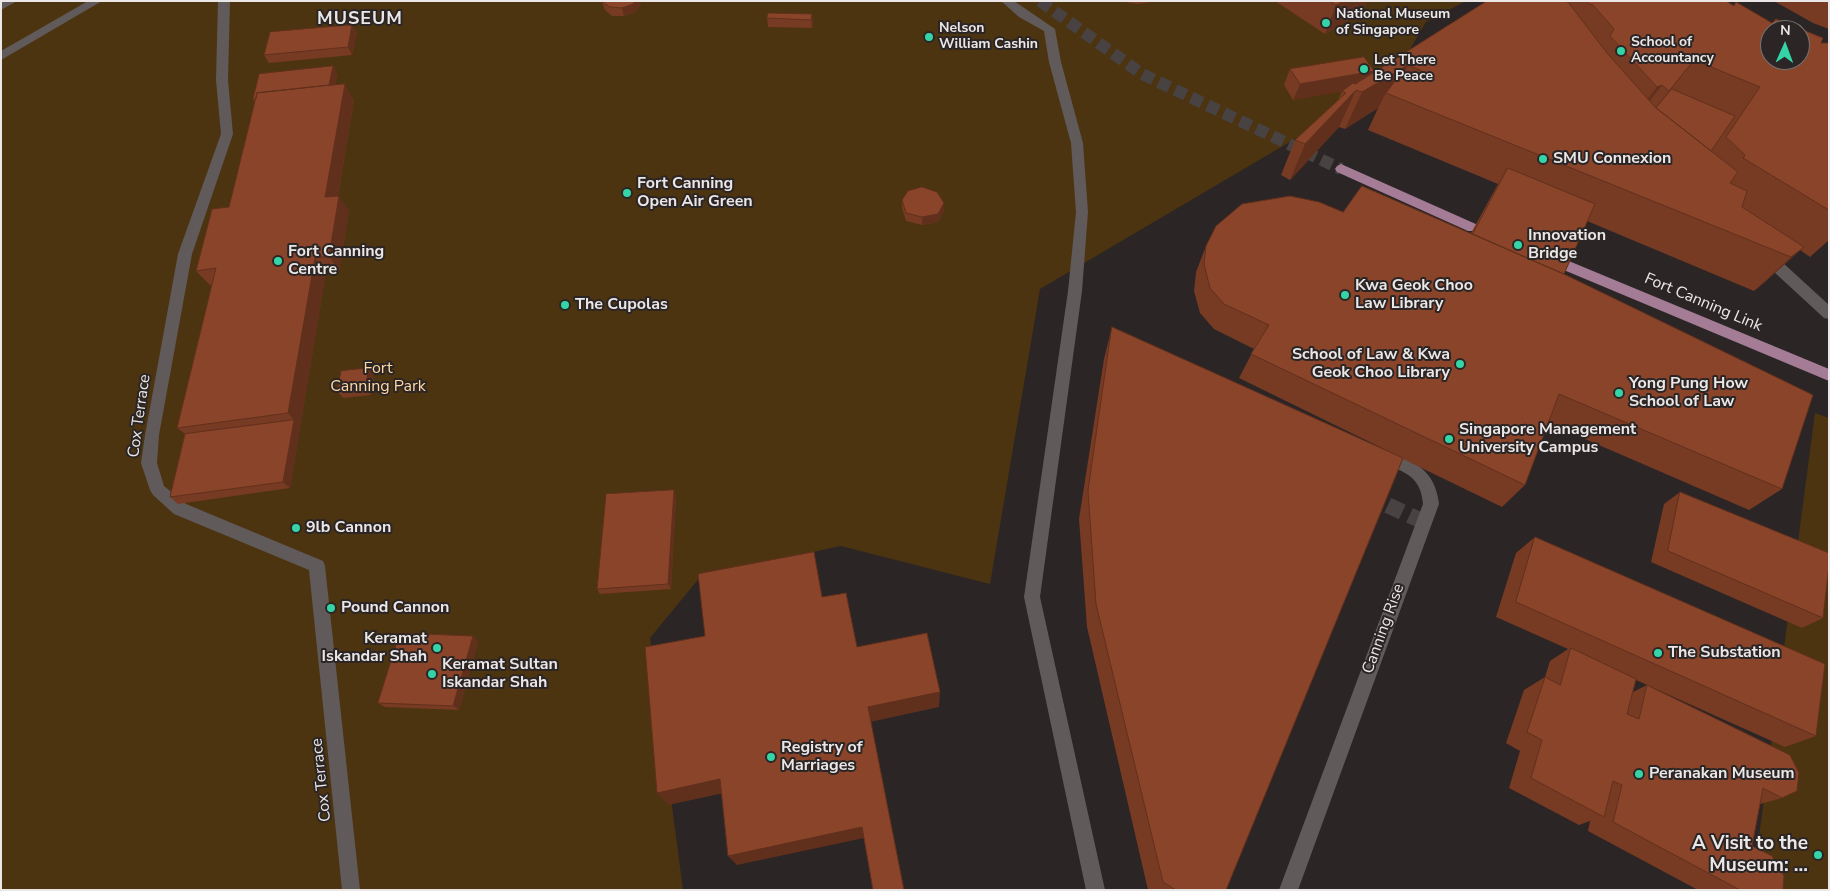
<!DOCTYPE html>
<style>
body{margin:0}
#map{position:relative;width:1830px;height:891px;overflow:hidden;background:#2b2525;font-family:"Nunito Sans",sans-serif}
canvas{display:block}
.frame{position:absolute;inset:0;border:2px solid #ebe7e7;pointer-events:none}
.north{position:absolute;left:1760px;top:20px;width:50px;height:50px;box-sizing:border-box;background:#2b2525;border:1px solid #787373;border-radius:50%;rotate:2deg;font-size:14px;font-weight:700;line-height:20px;text-align:center;color:#ebe7e7}
.north::after{content:'';display:block;margin:auto;width:18px;height:22px;background:#35d4a7;clip-path:polygon(50% 0,100% 100%,50% 72%,0 100%)}
</style>
<div id="map">
<canvas width="1830" height="891"></canvas>
<div class="frame"></div>
<div class="north">N</div>
</div>
<script>
const c = document.querySelector('canvas').getContext('2d');
c.lineJoin = 'round';
function fillPath(path, color) { c.fillStyle = color; c.fill(path, 'evenodd'); }
function strokePath(path, color, width, dash) { c.strokeStyle = color; c.lineWidth = width; c.lineCap = dash ? 'butt' : 'round'; c.setLineDash(dash || []); c.stroke(path); }
function drawText(font, color, halo, rows, align = 'center') {
  c.font = font + ' "Nunito Sans",sans-serif'; c.lineWidth = 4; c.setLineDash([]); c.textBaseline = 'middle'; c.strokeStyle = halo; c.fillStyle = color; for (const [text, x, y, turn = 0] of rows) {
    c.save(); c.translate(x, y); c.rotate((+turn || 0) * Math.PI / 180); c.textAlign = isNaN(turn) ? turn : align; if (halo) c.strokeText(text, 0, 0); c.fillText(text, 0, 0); c.restore();
  }
}
const green = new Path2D(`
 M1 1H1466L1426 22 1390 83 1040 289 990 584 841 546 701 576 650 638 683 890H1Z
 M1815 413 1829 418V890H1752Z`);
const minorTunnel = new Path2D(`
 M1366 495 1424 522`);
const majorTunnel = new Path2D(`
 M1040 1 1142 74 1341 169`);
const minor = new Path2D(`
 M3 1H17L1 10V2Z
 M88 1H102L1 60V51Z
 M218 1H230L228 80 233 134 192 254 159 435 157 463 164 486 186 504 323 561 325 566 360 890H342L309 570 174 514 153 495 150 490 141 463 145 435 178 254 221 134 216 80Z
 M1001 1H1014L1055 29 1061 62 1083 143 1088 212 1082 291 1040 597 1105 890H1086L1024 597 1068 291 1076 212 1071 143 1049 62 1044 31 1019 17Z
 M1765 250 1770 251 1829 305V319L1824 318 1760 259 1758 255 1760 251Z
 M1382 449C1412 460 1435 468 1439 504L1298 890H1279L1423 504C1421 474 1401 471 1377 461L1374 456 1377 451Z`);
const major = new Path2D(`
 M1341 164 1478 225 1480 228 1478 231H1468L1337 172 1335 169 1337 166Z
 M1564 259 1829 369V381L1559 268 1557 264 1559 260Z`);
const wall = new Path2D(`
 M1119 1H1156L1138 4Z
 M1275 1H1367L1362 12 1325 34Z
 M1487 1H1726L1733 6 1736 2 1772 23 1821 43H1829V240L1810 257 1800 250 1766 281 1754 291 1587 221 1564 274 1782 489 1749 510 1548 423 1525 485 1502 507 1403 459 1226 890H1148L1087 627 1079 519 1104 359 1112 327 1390 452 1239 378 1254 349 1214 329 1200 313 1194 291 1196 272 1206 246 1343 212 1471 233 1498 184 1368 130 1378 108 1345 129 1339 127 1290 180 1281 175 1295 140 1338 100 1342 91 1293 100 1284 85 1290 69 1374 71 1373 73Z
 M1774 1H1829V29L1813 23Z
 M602 2 641 5 635 12 624 16H612L605 10Z
 M812 14 813 22 812 28 768 27 767 18Z
 M352 25 357 33 352 55 269 63 264 55Z
 M333 66 337 74 335 85 354 100 338 196 349 211 339 271 326 272 290 488 178 504 170 497 185 434 177 428 212 285H210L196 271 229 207 255 103 253 99Z
 M902 200 944 211 938 222 922 225 906 221 902 208Z
 M374 375 371 395 343 398 337 391Z
 M674 490 676 496 671 589 600 594 597 589Z
 M1680 492 1823 618 1802 628 1651 562 1664 504Z
 M1535 537 1816 736 1785 747 1649 686 1782 798 1760 804 1752 846 1783 890H1698L1588 831 1590 821 1579 825 1509 788 1520 751 1506 743 1524 690 1545 677 1550 661 1568 649 1496 617 1516 553ZM1636 680 1647 685 1633 692Z
 M478 641 459 710 385 707 378 703Z`);
const shadedWall = new Path2D(`
 M635 1H640L641 5 635 12 624 16 622 8Z
 M1344 1H1367L1362 12 1325 34 1336 5Z
 M812 14 813 22 812 28 811 20Z
 M352 25 357 33 352 55 348 47Z
 M1694 60 1665 97 1641 127 1669 91Z
 M1408 65 1392 96 1386 93 1378 108 1345 129 1362 92Z
 M333 66 337 74 332 99 327 91Z
 M1374 71 1367 87 1293 100 1300 84Z
 M345 84 354 100 335 212 325 197Z
 M1662 85 1634 121 1629 123 1657 87Z
 M1356 90 1339 127 1290 180 1305 144Z
 M339 196 349 211 339 271 329 256Z
 M944 203V211L938 222 922 225V217Z
 M1804 247 1766 281 1754 291 1791 257Z
 M315 258 326 272 290 488 283 482 294 420 288 413Z
 M369 368 374 375 371 395 365 388Z
 M674 490 676 496 671 589 668 584Z
 M473 636 478 641 459 710 453 706Z
 M940 692 939 707 870 722 868 707Z
 M720 779 729 792 668 805 657 793Z
 M862 827 864 838 737 865 728 856Z`);
const building = new Path2D(`
 M602 1H635L633 4 622 8 610 7Z
 M1330 1H1344L1336 5Z
 M1487 1H1562L1568 2 1607 53 1655 107 1738 172 1730 183 1747 191 1742 207 1804 247 1791 257 1386 93 1401 73 1415 78 1422 71 1408 65 1362 92 1356 90 1305 144 1295 140 1346 93 1342 91 1353 83 1355 84Z
 M1587 1H1726L1734 6 1736 2 1772 23 1776 19 1823 38 1821 43H1829V210L1743 158 1745 155 1726 137 1760 87 1694 60 1669 91 1662 85 1657 87 1610 36 1614 29 1593 5 1589 4ZM1770 30H1800V60H1770Z
 M768 13 812 14 811 20 767 18Z
 M352 25 348 47 264 55 270 32Z
 M1364 57 1374 71 1300 84 1290 69Z
 M333 66 329 85 257 93 256 99H253L259 74Z
 M345 84 325 197 339 196 329 256 315 258 288 413 177 428 216 268 196 271 212 209 229 207 257 93Z
 M1672 89 1735 116 1711 151 1656 108Z
 M1508 168 1595 204 1564 274 1473 234Z
 M1362 186 1568 276 1813 395 1782 489 1559 394 1525 485 1251 354 1269 325 1224 304 1210 288 1204 264 1206 246 1216 226 1242 204 1290 196 1319 202 1343 212Z
 M922 187 937 192 944 203 938 214 922 217 906 213 902 200 908 191Z
 M1112 327 1403 458 1226 890H1176L1163 882 1096 604 1088 491Z
 M369 368 365 388 337 391 341 371Z
 M294 420 283 482 170 497 185 434Z
 M674 490 668 584 597 589 606 494Z
 M1680 492 1829 553V565L1823 618 1668 551Z
 M1535 537 1825 664 1816 736 1516 602Z
 M814 552 822 597 846 593 857 647 927 633 940 692 868 707 904 890H873L862 827 728 856 720 779 657 793 645 647 705 636 698 574Z
 M400 633 473 636 453 706 378 703Z
 M1571 648 1636 679 1627 714 1639 719 1647 685 1790 755 1799 773 1797 791 1782 798 1763 788 1752 846 1772 856 1784 876 1783 890H1740L1613 822 1622 785 1613 781 1604 817 1531 778 1542 740 1527 732 1545 677 1560 685Z`);
const markers = [
 [1326,23,5,"#35d4a7"],
 [929,37,5,"#35d4a7"],
 [1621,51,5,"#35d4a7"],
 [1364,69,5,"#35d4a7"],
 [1543,159,5,"#35d4a7"],
 [627,193,5,"#35d4a7"],
 [1518,245,5,"#35d4a7"],
 [278,261,5,"#35d4a7"],
 [1345,295,5,"#35d4a7"],
 [565,305,5,"#35d4a7"],
 [1460,364,5,"#35d4a7"],
 [1619,393,5,"#35d4a7"],
 [1449,439,5,"#35d4a7"],
 [296,528,5,"#35d4a7"],
 [331,608,5,"#35d4a7"],
 [437,648,5,"#35d4a7"],
 [1658,653,5,"#35d4a7"],
 [432,674,5,"#35d4a7"],
 [771,757,5,"#35d4a7"],
 [1639,774,5,"#35d4a7"],
 [1818,855,5,"#35d4a7"]
];
const farPoinames = [
 ["National Museum",1336,15],
 ["of Singapore",1336,31],
 ["Nelson",939,29],
 ["William Cashin",939,45],
 ["School of",1631,43],
 ["Accountancy",1631,59],
 ["Let There",1374,61],
 ["Be Peace",1374,77]
];
const poiNames = [
 ["SMU Connexion",1553,159],
 ["Fort Canning",637,184],
 ["Open Air Green",637,202],
 ["Innovation",1528,236],
 ["Bridge",1528,254],
 ["Fort Canning",288,252],
 ["Centre",288,270],
 ["Kwa Geok Choo",1355,286],
 ["Law Library",1355,304],
 ["The Cupolas",575,305],
 ["School of Law & Kwa",1450,355,"right"],
 ["Geok Choo Library",1450,373,"right"],
 ["Yong Pung How",1629,384],
 ["School of Law",1629,402],
 ["Singapore Management",1459,430],
 ["University Campus",1459,448],
 ["9lb Cannon",306,528],
 ["Pound Cannon",341,608],
 ["Keramat",427,639,"right"],
 ["Iskandar Shah",427,657,"right"],
 ["The Substation",1668,653],
 ["Keramat Sultan",442,665],
 ["Iskandar Shah",442,683],
 ["Registry of",781,748],
 ["Marriages",781,766],
 ["Peranakan Museum",1649,774]
];
const streetNames = [
 ["Fort Canning Link",1703,303,23],
 ["Cox Terrace",140,416,-82],
 ["Canning Rise",1384,629,-70],
 ["Cox Terrace",322,780,-96]
];
const parkNames = [
 ["Fort",378,369],
 ["Canning Park",378,387]
];
const farDistrictnames = [
 ["MUSEUM",360,20]
];
const nearPoinames = [
 ["A Visit to the",1808,844],
 ["Museum: ...",1808,866]
];
fillPath(green, '#4c3410');
strokePath(minorTunnel, '#484242', 16, [16, 8]);
strokePath(majorTunnel, '#484242', 12, [12, 6]);
fillPath(minor, '#615a5b');
fillPath(major, '#a47c96');
fillPath(wall, '#773a23');
fillPath(shadedWall, '#61301d');
fillPath(building, '#8a4429');
strokePath(building, '#61301d', 1);
for (const [x, y, r, color] of markers) { const dot = new Path2D(); dot.arc(x, y, r, 0, 2 * Math.PI); c.fillStyle = color; c.fill(dot); strokePath(dot, '#2b2525', 2); }
drawText('bold 14px', '#ebe7e7', '#2b2525', farPoinames, 'left');
drawText('bold 16px', '#ebe7e7', '#2b2525', poiNames, 'left');
drawText('16px', '#ebe7e7', '#2b2525', streetNames);
drawText('16px', '#ffd7a4', '#2b2525', parkNames);
c.letterSpacing = '1px';
drawText('bold 18px', '#ebe7e7', '#2b2525', farDistrictnames);
c.letterSpacing = '0px';
drawText('bold 19px', '#ebe7e7', '#2b2525', nearPoinames, 'right');
</script>
